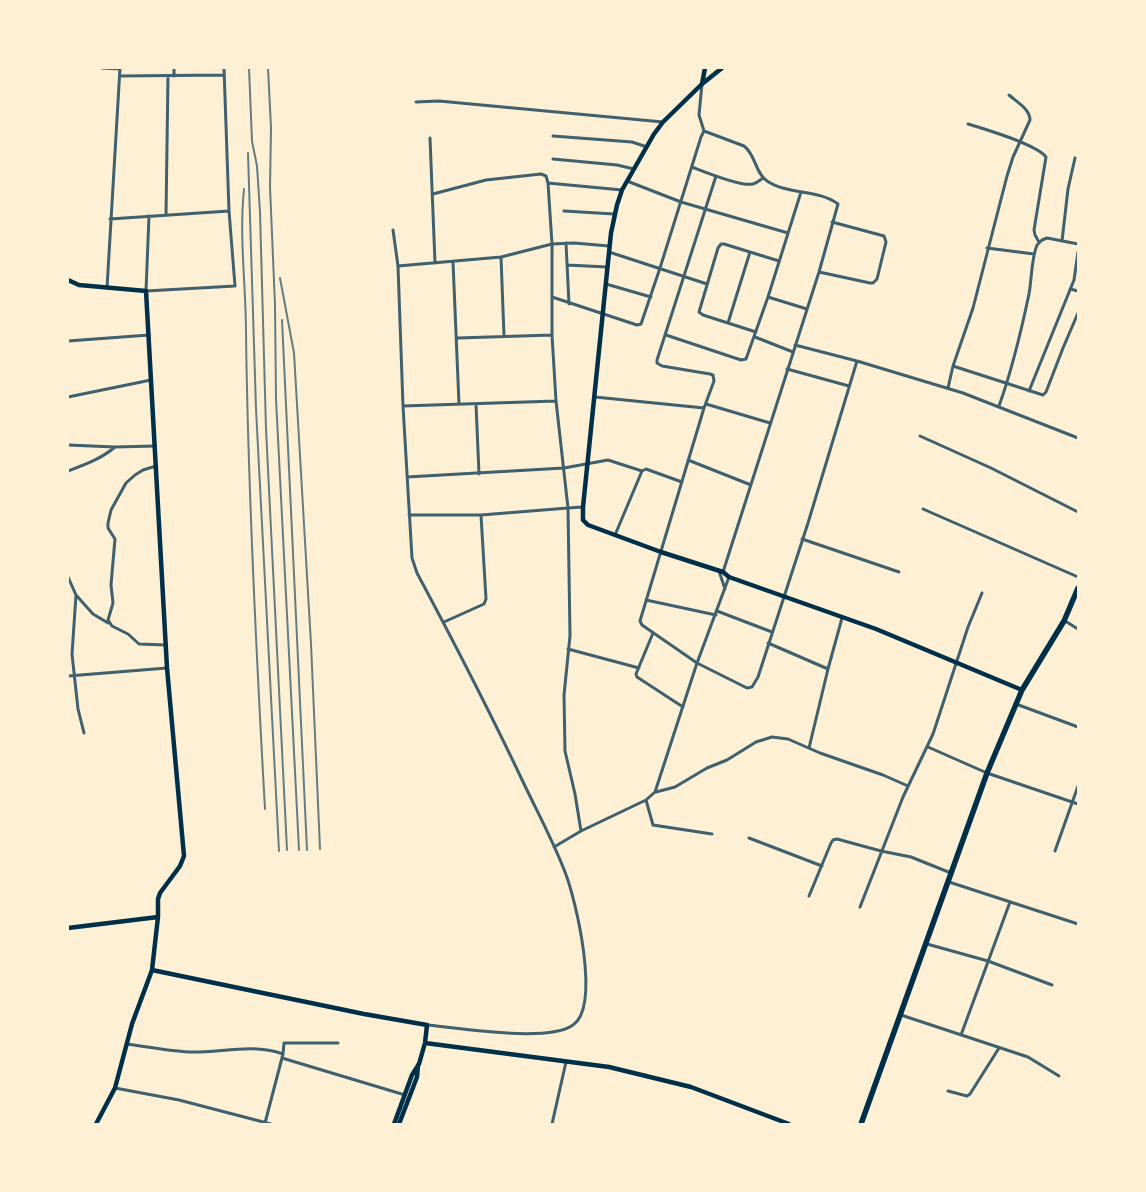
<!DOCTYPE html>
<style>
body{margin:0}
#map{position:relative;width:1146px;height:1192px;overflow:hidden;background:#fdf0d5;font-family:Inter,sans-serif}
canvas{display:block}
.frame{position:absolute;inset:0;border:69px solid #fdf0d5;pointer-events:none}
</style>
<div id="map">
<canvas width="1146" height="1192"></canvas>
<div class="frame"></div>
</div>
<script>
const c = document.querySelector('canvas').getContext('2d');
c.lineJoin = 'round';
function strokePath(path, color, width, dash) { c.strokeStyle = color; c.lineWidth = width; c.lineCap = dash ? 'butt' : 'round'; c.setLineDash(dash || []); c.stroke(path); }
const minor = new Path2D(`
 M102 68 120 69
 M174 68V76
 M120 76 224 75
 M702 84 699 115 704 131 744 146C756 155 755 173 767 181 788 195 818 189 838 204L819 272 723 572
 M416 102 439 101 663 122
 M968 124C985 129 1037 145 1046 157L1034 230 1035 235 1039 242
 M553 136 632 142 647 147
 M430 138 435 263
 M553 159 617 165 634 169
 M692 167C705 172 741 187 753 184 757 183 760 180 763 178
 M716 176 657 360V363L662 366 710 374 713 375 714 381 704 408 640 621 642 625 697 663 747 688 752 687 758 677 808 523 857 361
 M627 181 681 202 788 233
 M548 183 622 190
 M564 211 614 214
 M166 215 168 76
 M149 216 146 291 235 286 229 211 224 68
 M110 219 229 211
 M393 230 398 266 403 406 412 558 417 573C455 644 491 714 525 786 539 815 554 843 565 872 576 900 601 1006 573 1025 548 1043 459 1028 427 1025
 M1062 241 1068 189 1075 158
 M566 243 569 304
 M987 248 1034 254
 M609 252 707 284
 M501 257 504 336
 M453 262 459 404
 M567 265 607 267
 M398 266 501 257 552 244 574 243 609 246
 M819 272 870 283H873L877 279 886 242 884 236 832 222
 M606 284 651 297
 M107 288 120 68
 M1070 289 1078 291
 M552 297 637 325 641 324 660 268 701 137 704 131
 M768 297 807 309
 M728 323 750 252
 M756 332 703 315 699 312 718 248 721 244H724L779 261
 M666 335 741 360 746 359 768 297 801 192
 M755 337 793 352
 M458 338 552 335
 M68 341 149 335
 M795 345 857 361 963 393 1078 438
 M953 366 1043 395 1046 392 1063 348 1078 313
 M787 369 849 386
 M948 388 953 366 973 308 1007 176 1013 157 1030 120C1030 109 1017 102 1009 95
 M1029 391 1074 280 1078 252
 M68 397 151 380
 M595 397 704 408
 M476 404 479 474
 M706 404 770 423
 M403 406 556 401
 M999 406C1012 370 1021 332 1029 294 1032 278 1031 260 1037 245L1042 240 1047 238 1078 244
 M920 436 991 468 1078 512
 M68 445 115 447 155 446
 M688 460 751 485
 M156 466 143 470 135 475 126 483 111 510 108 523V528L115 539 111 585 113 603 108 620 112 626 128 634 139 644 166 645
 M68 471C84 465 101 459 115 447
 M407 477 564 468 608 460 642 471
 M923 509 1078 577
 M409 515H481L568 508 556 401 552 335V244L548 183 546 176 541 174 486 180 433 194
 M615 535 642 471 646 469 682 482
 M802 539 899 572
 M719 571 725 589
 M68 577 76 595 72 654 78 709 84 733
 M76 595 93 614 108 623
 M646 600 716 615
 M717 611 772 632
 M1065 621 1078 629
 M444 622 484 604 486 599 481 515
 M653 633 636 674 637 677 683 707
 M768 643 828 669
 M568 649 639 668
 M68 676 167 668
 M1016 704 1078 727
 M928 747 987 773 1078 804
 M809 748 828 669 842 618
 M656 792 675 787 707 768 727 760 756 742 772 737 788 739 820 753 883 775 908 786
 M646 800 653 825 712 834
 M581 831 575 794 565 751 564 695 570 636 568 508 583 507
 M749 838 822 866
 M554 847 581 831 646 800 655 792 697 663 729 577
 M1055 851 1078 786
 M949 882 1078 924
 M809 896 831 843 833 840 837 839 881 851 911 857 951 873
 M860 907 903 797 933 734 968 627 982 593
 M927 944 988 961 1052 985
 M901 1015 1028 1057 1059 1076
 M961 1035 1010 902
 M127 1044C148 1047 168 1051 189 1052 221 1053 252 1043 283 1054L265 1123
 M283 1054 284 1043H338
 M282 1058 405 1095
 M115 1088 179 1100 271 1124
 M948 1091 967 1096 970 1094 999 1048
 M552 1124 566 1062`);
const secondary = new Path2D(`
 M722 68 702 84 663 122 654 134 622 190 617 205 611 233 583 507V520L588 525 661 552 723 572 729 577 876 629 1022 690
 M702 84 705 68
 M68 280 79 285 146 291 167 668 184 856 180 866 160 893 158 899V917L152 970 132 1024 115 1088 96 1124
 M68 928 158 917
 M152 970 364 1014 427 1025 425 1043 419 1064 412 1075 394 1124
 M425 1043 609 1067 691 1087 789 1124
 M399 1124 417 1077 418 1065`);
const trunk = new Path2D(`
 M861 1124 987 773 1022 690 1064 621 1078 588`);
const rail = new Path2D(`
 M249 68 252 141 257 166 260 212 266 429 287 850
 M268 68 271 128 270 187 275 305 276 399 299 850
 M248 153 256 409 279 851
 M244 189C239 237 246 285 246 333 248 491 256 650 265 809
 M280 278 294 353 311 644 320 849
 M282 320 307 850`);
strokePath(minor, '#3f606c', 3);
strokePath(secondary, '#003049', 4.5);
strokePath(trunk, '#003049', 5.5);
strokePath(rail, '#657d81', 2);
</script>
